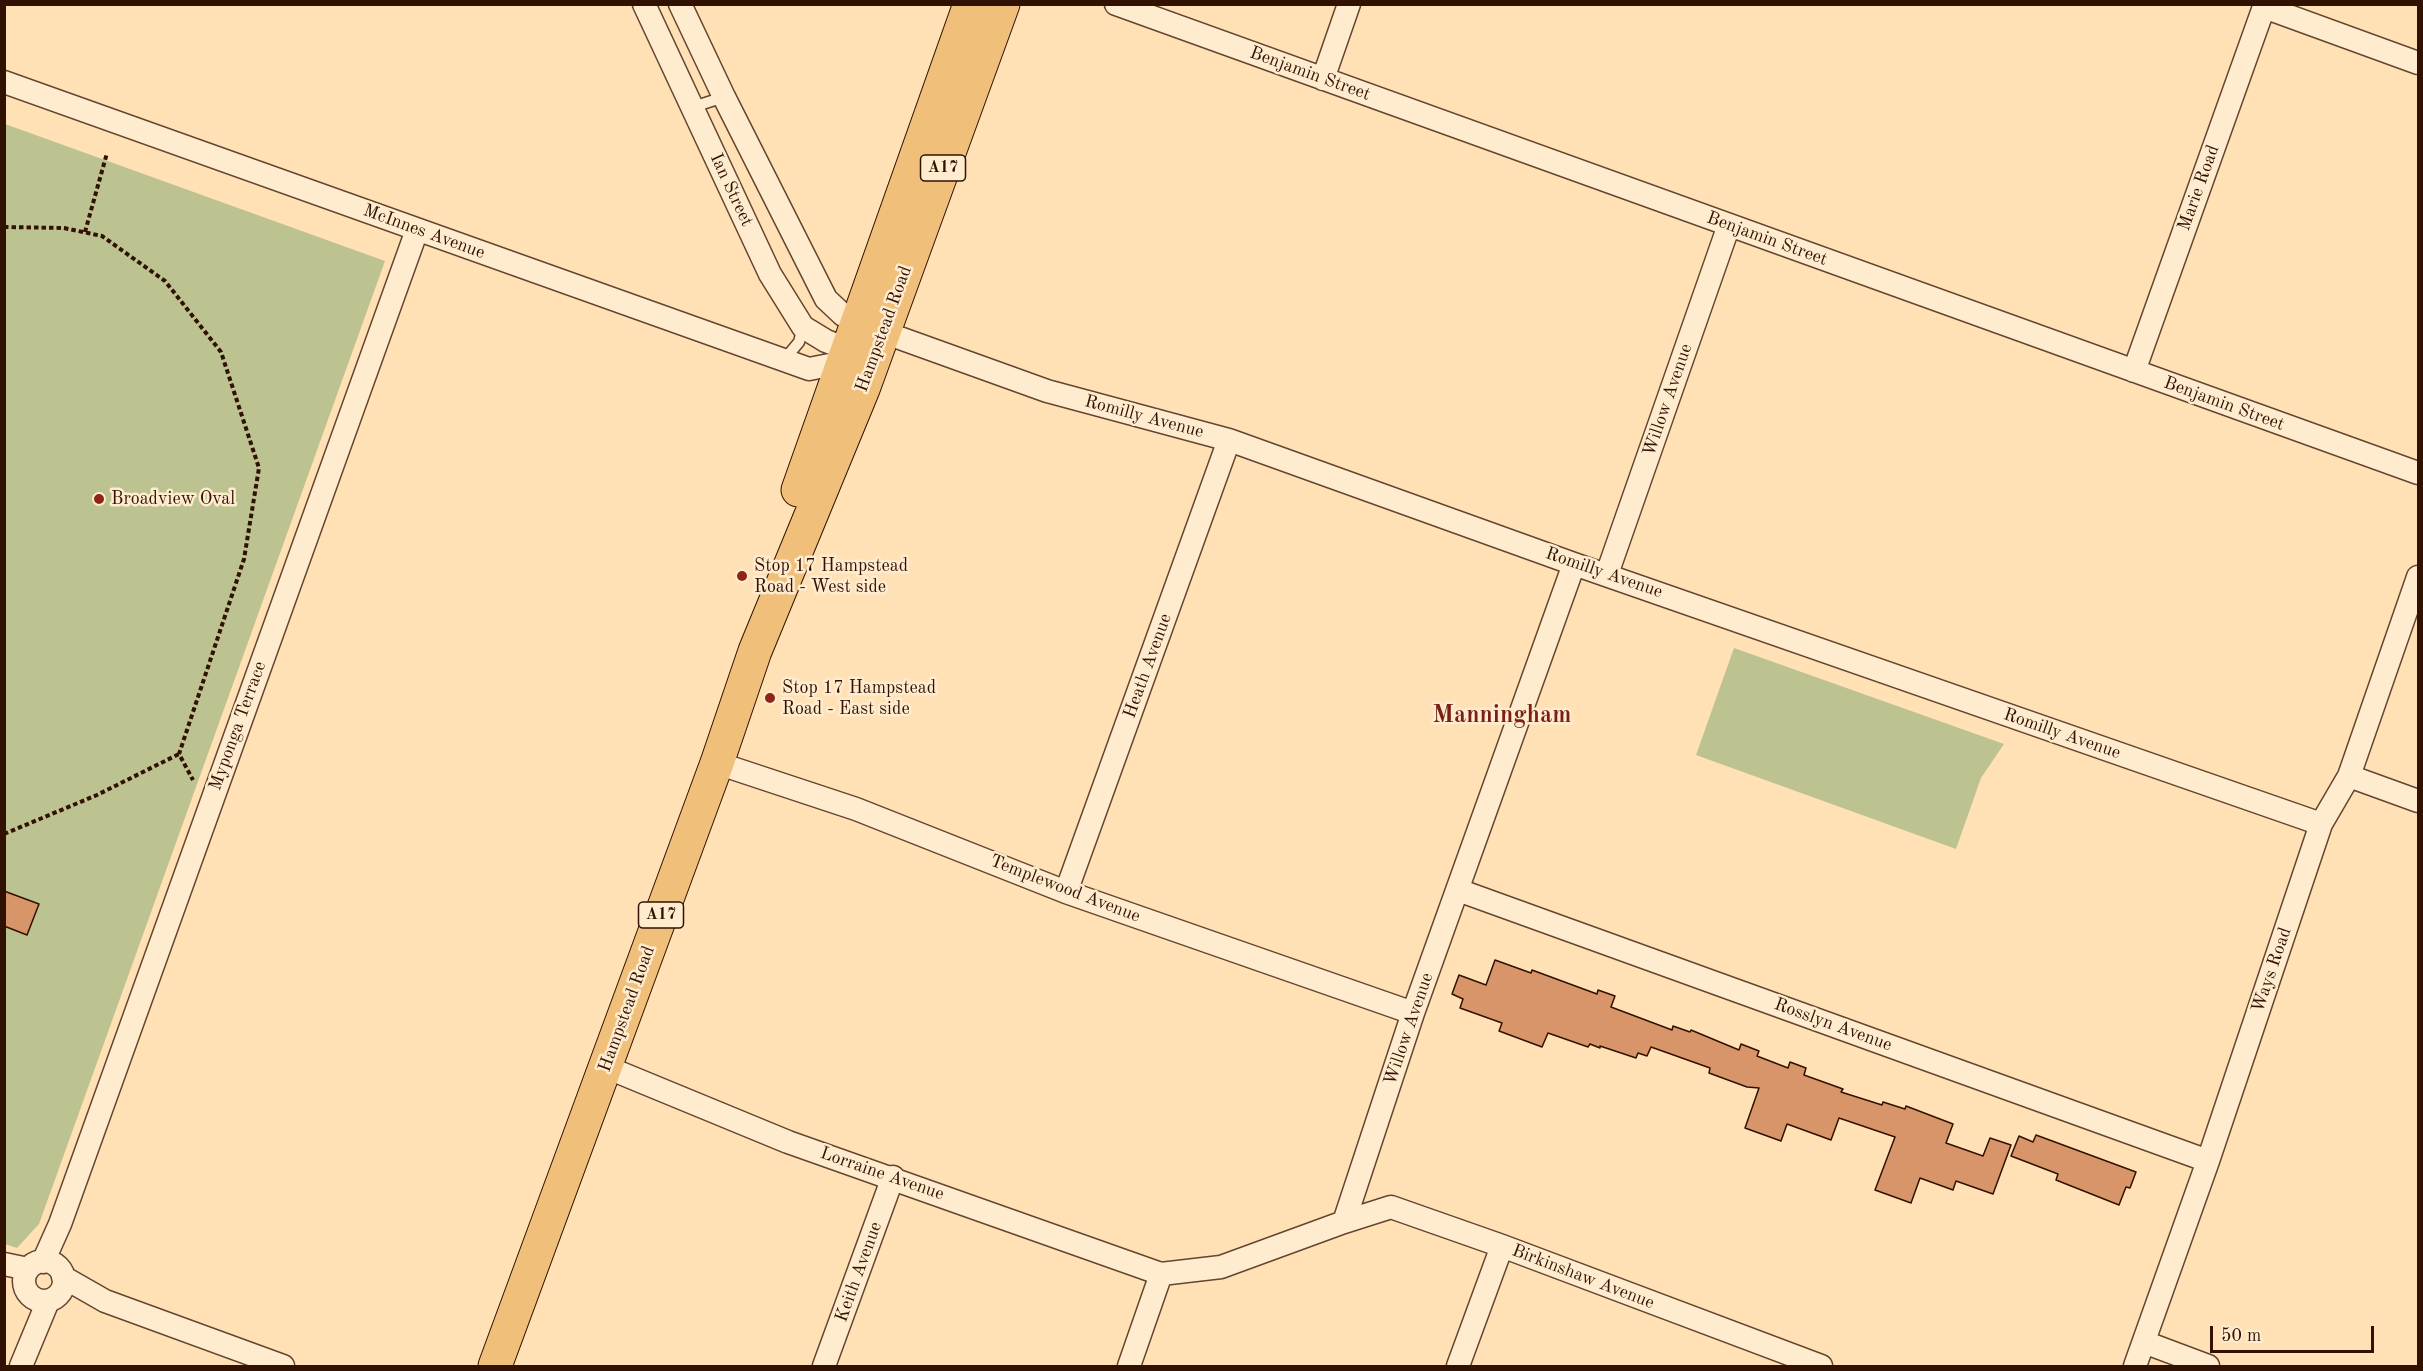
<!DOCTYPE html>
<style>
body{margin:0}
#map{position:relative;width:2423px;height:1371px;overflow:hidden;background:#ffe1b5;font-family:"Old Standard TT",serif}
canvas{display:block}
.frame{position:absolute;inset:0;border:6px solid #301102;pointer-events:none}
.scale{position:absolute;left:2210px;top:1326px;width:164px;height:27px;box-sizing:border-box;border:3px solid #301102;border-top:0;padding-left:8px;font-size:18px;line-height:21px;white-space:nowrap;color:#301102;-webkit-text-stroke:4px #ffeccf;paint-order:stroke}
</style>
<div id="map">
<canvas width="2423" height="1371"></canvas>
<div class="frame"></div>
<div class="scale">50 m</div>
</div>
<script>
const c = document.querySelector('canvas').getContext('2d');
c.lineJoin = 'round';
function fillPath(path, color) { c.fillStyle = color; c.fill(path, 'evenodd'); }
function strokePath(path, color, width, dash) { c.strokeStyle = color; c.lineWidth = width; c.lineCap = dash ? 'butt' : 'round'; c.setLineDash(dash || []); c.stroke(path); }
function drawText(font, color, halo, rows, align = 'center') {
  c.font = font + ' "Old Standard TT",serif'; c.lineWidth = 5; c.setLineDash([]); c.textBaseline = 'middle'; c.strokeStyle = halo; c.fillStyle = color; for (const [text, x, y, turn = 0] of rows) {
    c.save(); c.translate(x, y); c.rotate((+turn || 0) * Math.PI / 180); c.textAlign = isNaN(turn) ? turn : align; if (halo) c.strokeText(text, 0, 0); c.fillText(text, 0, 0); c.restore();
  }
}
const green = new Path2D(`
 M5 124 385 261 39 1224 17 1248 5 1244Z
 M1734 648 2004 744 1981 778 1956 849 1696 755Z`);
const building = new Path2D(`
 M4 891 39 904 27 935 4 926Z
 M1495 960 1531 973 1532 970 1597 994 1598 990 1615 996 1611 1007 1672 1030 1673 1026 1690 1032 1691 1030 1739 1050 1741 1044 1759 1051 1757 1056 1788 1068 1790 1062 1806 1068 1804 1075 1843 1089 1841 1092 1882 1105 1883 1102 1905 1109 1906 1106 1953 1124 1946 1143 1983 1156 1990 1138 2011 1145 1993 1194 1956 1181 1953 1190 1920 1178 1911 1203 1875 1190 1895 1137 1839 1118 1831 1140 1787 1124 1781 1141 1745 1128 1759 1088 1747 1087 1709 1073 1710 1068 1651 1047 1647 1056 1638 1053 1636 1058 1600 1046V1048L1590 1044 1588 1047 1548 1033 1542 1047 1499 1031 1502 1023 1460 1008 1463 999 1452 994 1459 975 1486 985Z
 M2036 1135 2136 1172 2130 1188 2126 1187 2119 1205 2056 1180 2058 1174 2011 1156 2019 1136 2033 1142Z`);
const path = new Path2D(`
 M4 227 64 228 102 236 165 281 221 352 259 468 244 559 179 754 193 780
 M85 232 107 153
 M4 834 97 795 179 754`);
const service = new Path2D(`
 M693 107 724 97
 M784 360 799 342 803 327`);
const minor = new Path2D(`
 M644 4 770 274 803 327 826 341 847 349
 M680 4 724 97 826 299 842 314 857 324
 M1116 4 2418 473
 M2264 7 2418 63
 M1323 79 1349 4
 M4 82 809 369 845 362
 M883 332 1047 391 1229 440 1574 564 2321 824
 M2134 371 2265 4
 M1607 574 1729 225
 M717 763 856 809 1066 892 1413 1013
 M2349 776 2418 801
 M1458 890 2208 1161
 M1066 892 1229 440
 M606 1067 788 1142 1161 1274
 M1344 1222 1391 1207 1502 1246 1821 1366
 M24 1281a20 20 0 1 1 40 0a20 20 0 1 1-40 0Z
 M43 1262 60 1224 417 230
 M4 1264 28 1269
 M63 1277 105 1301 283 1366
 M2144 1342 2208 1366
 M21 1366 48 1301
 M824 1366 893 1177
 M1129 1366 1161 1274 1221 1267 1344 1222 1413 1013 1574 564
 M1458 1366 1502 1246
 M2135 1366 2208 1161 2321 824 2349 776 2418 577`);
const trunk = new Path2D(`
 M798 490 970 4
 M495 1366 717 763 755 651 863 389 1003 4`);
const markers = [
 [99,499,6,"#8f2418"],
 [742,576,6,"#8f2418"],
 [770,698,6,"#8f2418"]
];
const shields = [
 [943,168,45],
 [661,915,45]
];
const shieldNames = [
 ["A17",943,168],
 ["A17",661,915]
];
const streetNames = [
 ["Benjamin Street",1310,74,20],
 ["Marie Road",2199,188,-70],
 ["Ian Street",731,190,65],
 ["McInnes Avenue",424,232,20],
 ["Benjamin Street",1767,239,20],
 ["Hampstead Road",884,329,-70],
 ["Willow Avenue",1668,400,-71],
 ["Benjamin Street",2224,404,20],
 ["Romilly Avenue",1144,417,15],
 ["Romilly Avenue",1604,573,19],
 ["Heath Avenue",1148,666,-70],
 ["Myponga Terrace",238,726,-70],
 ["Romilly Avenue",2062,734,19],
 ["Templewood Avenue",1065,889,21],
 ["Ways Road",2272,970,-71],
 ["Hampstead Road",627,1009,-70],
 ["Rosslyn Avenue",1833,1025,20],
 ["Willow Avenue",1409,1029,-71],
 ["Lorraine Avenue",882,1174,19],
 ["Keith Avenue",859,1272,-70],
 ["Birkinshaw Avenue",1583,1277,21]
];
const poiNames = [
 ["Broadview Oval",111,499],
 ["Stop 17 Hampstead",754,566],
 ["Road - West side",754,587],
 ["Stop 17 Hampstead",782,688],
 ["Road - East side",782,709]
];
const districtNames = [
 ["Manningham",1502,716]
];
fillPath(green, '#bcc390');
fillPath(building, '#d8956a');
strokePath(building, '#301102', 1.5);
strokePath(service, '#64452f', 13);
strokePath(minor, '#64452f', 25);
strokePath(trunk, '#301102', 35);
strokePath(path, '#301102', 4, [4.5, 3]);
strokePath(service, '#ffeccf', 10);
strokePath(minor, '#ffeccf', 22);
strokePath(trunk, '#f0c07a', 33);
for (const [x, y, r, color] of markers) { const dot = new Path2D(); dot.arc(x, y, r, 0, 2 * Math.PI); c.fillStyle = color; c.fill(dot); strokePath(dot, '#ffeccf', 2); }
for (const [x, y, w] of shields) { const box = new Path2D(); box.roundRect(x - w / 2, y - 13, w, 26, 4.5); c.fillStyle = '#ffeccf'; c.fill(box); strokePath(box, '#301102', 1.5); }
drawText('bold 16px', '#301102', null, shieldNames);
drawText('18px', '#301102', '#ffeccf', streetNames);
drawText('18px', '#301102', '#ffeccf', poiNames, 'left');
drawText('bold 24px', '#7a1f14', '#ffeccf', districtNames);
</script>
